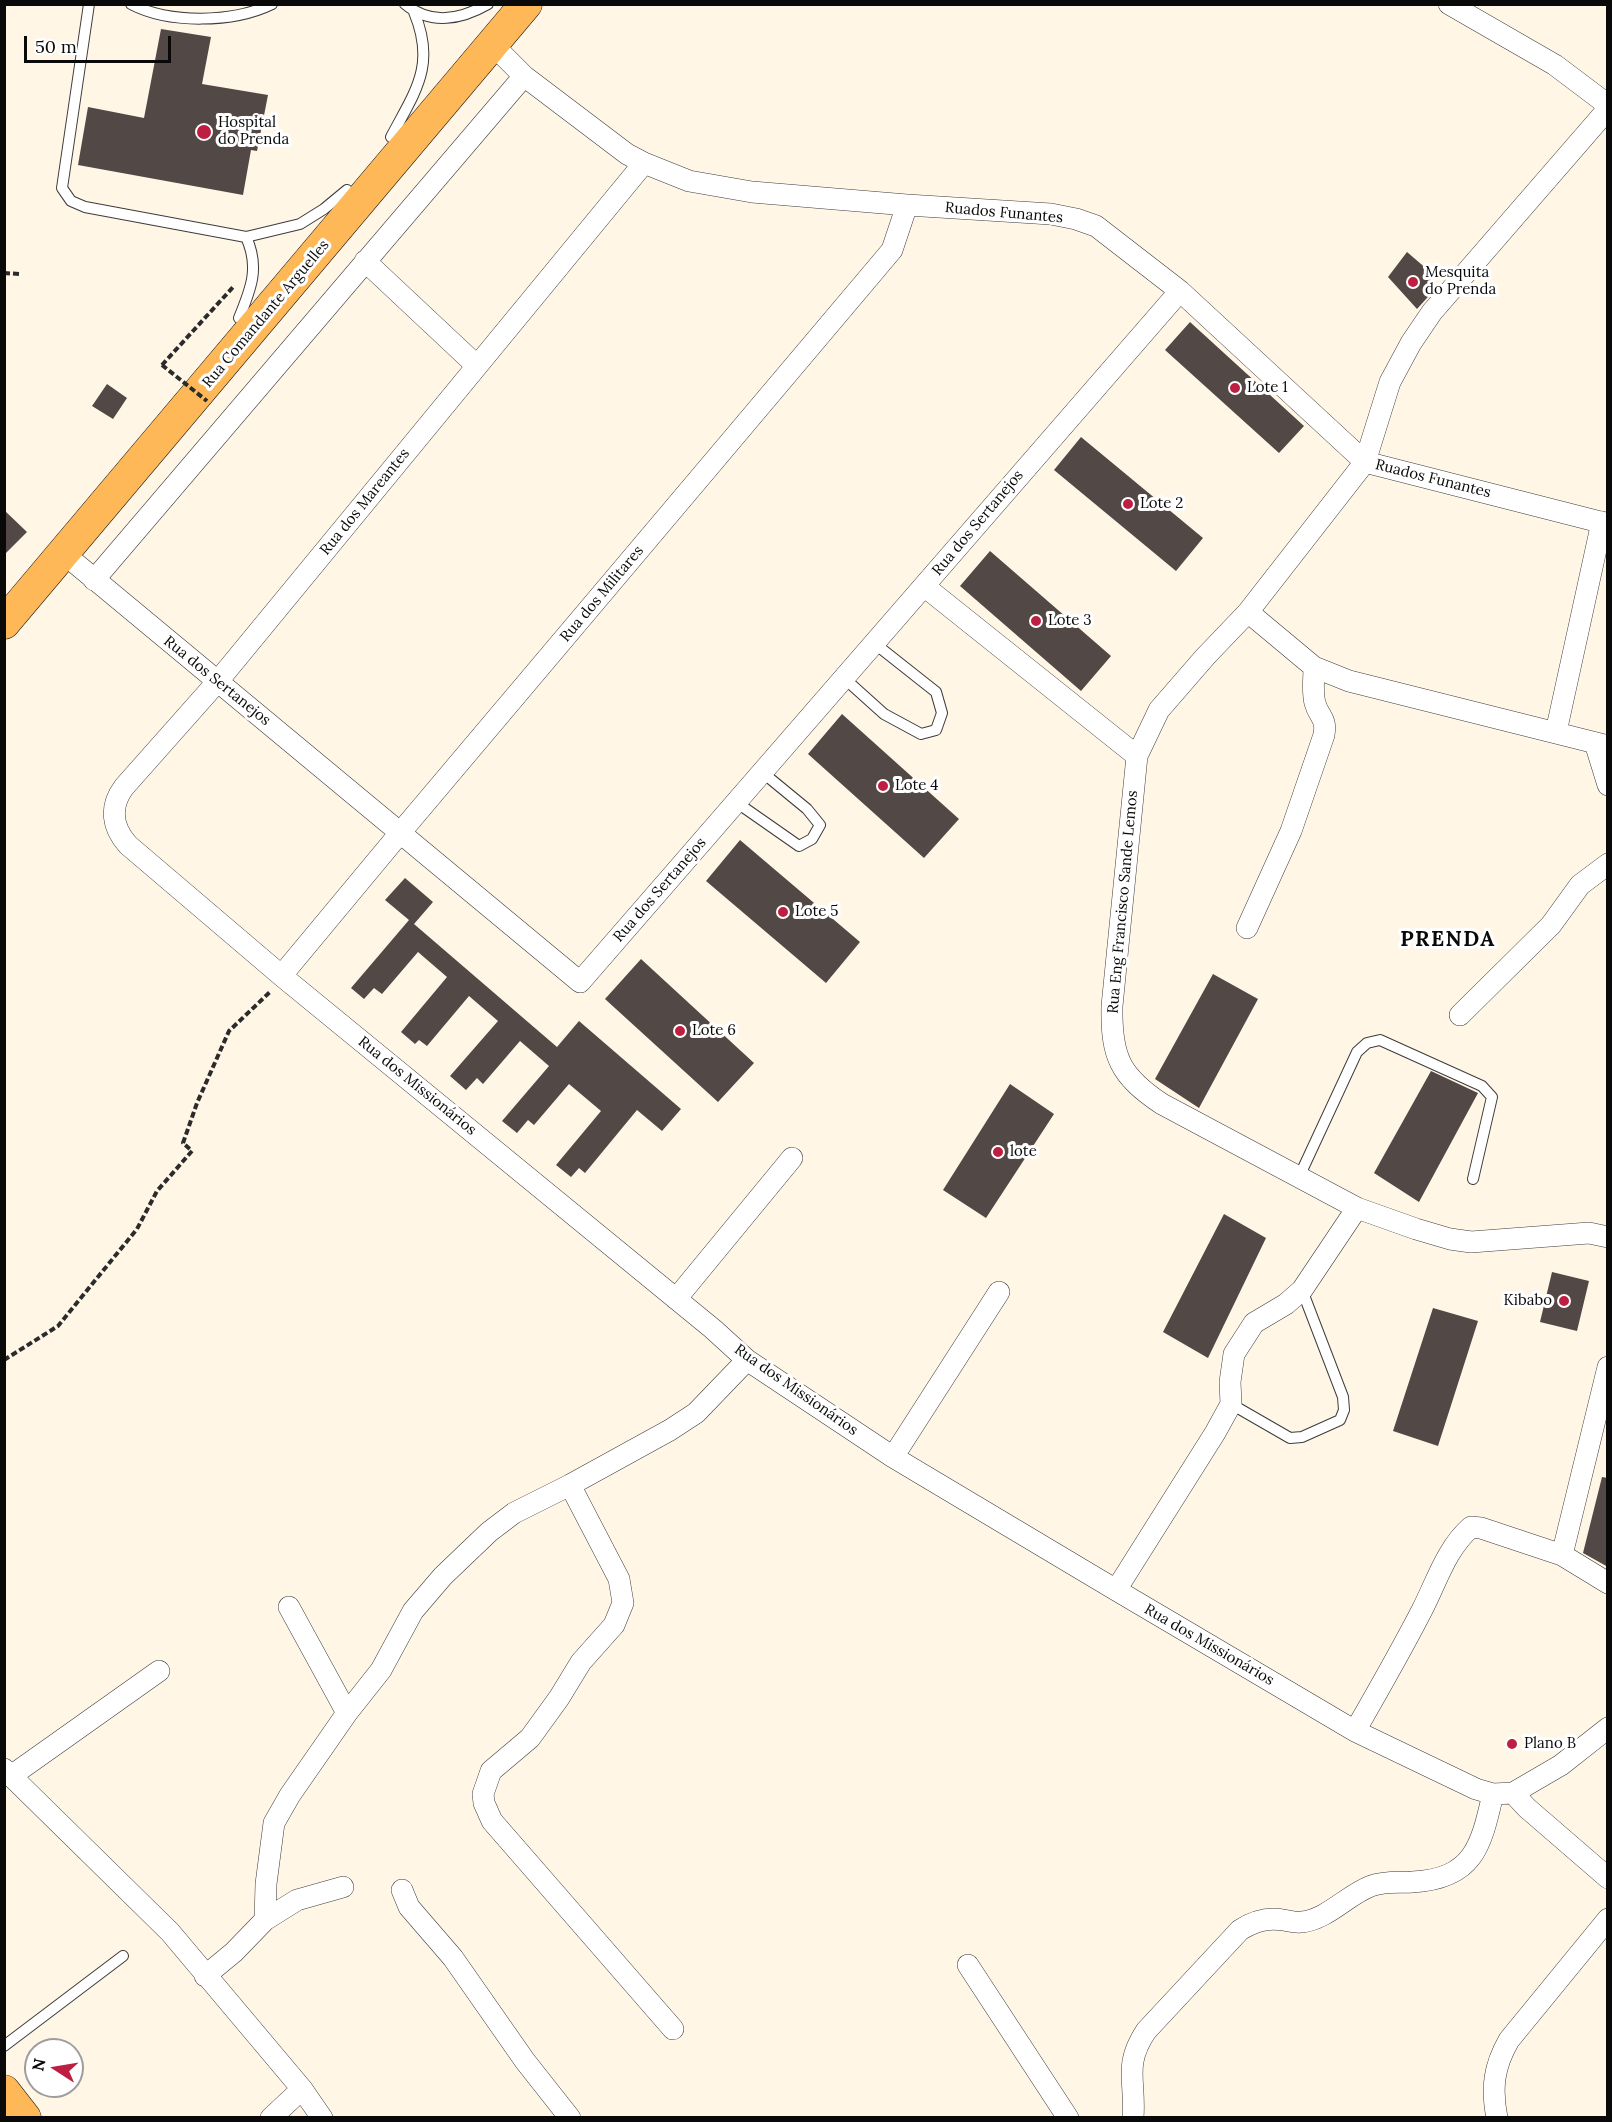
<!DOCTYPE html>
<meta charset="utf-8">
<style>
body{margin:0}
#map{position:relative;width:1612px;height:2122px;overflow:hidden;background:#fff6e6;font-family:Lora,serif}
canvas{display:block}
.frame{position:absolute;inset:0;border:6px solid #090909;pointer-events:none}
.north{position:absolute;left:24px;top:2038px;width:60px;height:60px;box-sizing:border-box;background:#fff;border:2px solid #9d9d9d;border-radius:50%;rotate:282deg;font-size:16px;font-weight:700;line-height:24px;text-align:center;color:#090909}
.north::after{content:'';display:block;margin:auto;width:21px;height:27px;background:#bd1e42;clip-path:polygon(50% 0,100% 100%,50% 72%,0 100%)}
.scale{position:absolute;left:24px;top:36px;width:147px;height:27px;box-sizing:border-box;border:3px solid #090909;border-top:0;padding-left:8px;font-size:18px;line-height:21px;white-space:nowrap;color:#090909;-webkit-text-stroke:4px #fff;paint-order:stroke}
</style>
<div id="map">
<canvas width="1612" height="2122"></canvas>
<div class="frame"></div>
<div class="north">N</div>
<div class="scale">50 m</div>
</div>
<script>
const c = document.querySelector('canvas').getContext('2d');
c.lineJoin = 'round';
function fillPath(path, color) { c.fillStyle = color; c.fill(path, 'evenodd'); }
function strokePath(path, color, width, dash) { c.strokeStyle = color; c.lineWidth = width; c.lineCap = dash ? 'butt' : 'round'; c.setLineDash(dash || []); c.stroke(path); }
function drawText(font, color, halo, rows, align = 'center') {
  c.font = font + ' Lora,serif'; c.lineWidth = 6; c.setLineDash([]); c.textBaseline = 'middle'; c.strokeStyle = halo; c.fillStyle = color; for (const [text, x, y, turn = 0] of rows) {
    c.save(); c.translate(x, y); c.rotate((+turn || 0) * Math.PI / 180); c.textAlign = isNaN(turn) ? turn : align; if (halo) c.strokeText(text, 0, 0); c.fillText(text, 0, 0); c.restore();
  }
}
const building = new Path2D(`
 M161 29 211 37 202 84 268 95 257 151 251 150 243 195 78 165 88 107 144 118Z
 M1407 252 1428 270 1436 288 1417 309 1388 277Z
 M1190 322 1304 426 1279 453 1165 350Z
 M107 384 127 398 113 419 92 406Z
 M1081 437 1203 538 1176 571 1054 470Z
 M4 510 27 532 4 555Z
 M990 551 1111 656 1081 691 960 586Z
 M842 714 959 819 924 858 808 754Z
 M740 840 860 942 826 983 706 881Z
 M405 878 433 902 414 924 557 1047 579 1021 681 1109 662 1131 637 1110 585 1173 579 1168 571 1177 556 1165 601 1111 569 1084 534 1125 528 1120 517 1133 502 1121 549 1066 520 1041 483 1084 477 1078 466 1090 450 1076 498 1021 469 996 427 1046 419 1040 415 1044 401 1032 447 977 418 952 382 994 374 988 364 999 351 988 409 920 385 900Z
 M641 959 754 1063 718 1102 605 999Z
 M1213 974 1258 999 1199 1108 1155 1079Z
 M1431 1071 1478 1093 1419 1202 1374 1173Z
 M1010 1084 1054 1114 986 1218 943 1190Z
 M1224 1214 1266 1238 1208 1358 1163 1332Z
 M1552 1272 1589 1281 1577 1331 1540 1322Z
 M1433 1308 1478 1321 1438 1446 1393 1431Z
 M1602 1477 1608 1478V1567L1583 1553Z`);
const path = new Path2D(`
 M4 273 19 274
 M162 365 234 286
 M4 1360 58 1326 137 1229 157 1191 192 1151 183 1143 197 1103 229 1031 271 991`);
const lane = new Path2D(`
 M89 4 62 188 71 201 85 207 246 237 300 224 324 209 347 190
 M131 4C169 24 233 23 272 4
 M405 4C431 26 462 19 488 4
 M391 137C416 90 436 65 414 12
 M239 318C251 289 260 267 246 237
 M844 678 884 714 921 734 936 730 942 713 936 692 874 643
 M736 802 799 846 812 839 820 825 807 809 762 772
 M1299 1177 1357 1052 1367 1043 1380 1040 1482 1086 1492 1097 1473 1179
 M1231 1404 1290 1438 1302 1437 1340 1420 1344 1410 1343 1397 1302 1290
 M4 2046 123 1956`);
const street = new Path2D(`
 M1449 4 1555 65 1608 105
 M493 45 524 76 627 154 644 163 689 181 752 192 907 205 1051 214 1076 219 1096 226 1180 291 1365 462 1608 524
 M1608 109 1432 312 1411 343 1390 382 1365 462 1248 612 1205 657 1159 710 1137 756 1112 1006C1111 1057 1120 1076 1162 1104L1357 1208 1416 1229 1450 1239 1471 1242 1589 1233 1608 1237
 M644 163 218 681 124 787C109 807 112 827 128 845L283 977 713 1329 747 1360 893 1457 1116 1590 1355 1731 1476 1789 1493 1794 1513 1793 1561 1765 1608 1728
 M365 261 477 366
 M63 553 580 982 1180 291
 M94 580 524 76
 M924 586 1137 756
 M1248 612 1314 667 1349 681 1608 746
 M1556 732 1602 522
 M1595 743 1608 785
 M1247 928 1291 831 1324 735C1327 717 1319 718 1315 703 1312 692 1314 679 1314 667
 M282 975 400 833 892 250 907 205
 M1460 1015 1551 925 1580 885 1608 864
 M676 1299 792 1158
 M893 1457 999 1292
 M570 1485 619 1579 623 1603 614 1625 581 1662 559 1698 530 1738 491 1771 483 1794 484 1803 492 1821 673 2029
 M1562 1555 1608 1367
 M1116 1590 1215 1433 1231 1404 1230 1382 1234 1354 1254 1323 1286 1304 1302 1290 1357 1208
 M289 1607 347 1713
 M1355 1731C1378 1691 1401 1651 1422 1610 1437 1581 1446 1549 1471 1527L1481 1528 1562 1555 1608 1583
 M4 1769 170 1932 302 2089 322 2118
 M11 1776 159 1671
 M1513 1793 1527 1808 1608 1878
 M402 1890 409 1907 453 1958 525 2061 570 2118
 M265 1920 297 1900 343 1887
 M968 1965 1068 2118
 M205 1976 234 1952 265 1920 266 1884 274 1823 290 1795 347 1713 381 1670 413 1611 443 1576 489 1532 514 1513 570 1485 670 1430 696 1413 747 1360
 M271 2118 302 2089
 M1133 2118C1136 2080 1123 2066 1146 2031L1240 1930C1254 1921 1267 1917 1283 1920 1289 1921 1296 1923 1302 1922 1328 1919 1347 1895 1371 1886 1385 1881 1398 1883 1412 1882 1474 1879 1481 1846 1493 1794
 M1497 2118C1491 2088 1494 2066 1509 2040L1608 1919`);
const primary = new Path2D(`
 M4 623 526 4
 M4 2091 25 2118`);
const pathBridge = new Path2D(`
 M162 365 207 401`);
const markers = [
 [204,132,8,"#bd1e42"],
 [1413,282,6,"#bd1e42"],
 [1235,388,6,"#bd1e42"],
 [1128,504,6,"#bd1e42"],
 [1036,621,6,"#bd1e42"],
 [883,786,6,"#bd1e42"],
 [783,912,6,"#bd1e42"],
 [680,1031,6,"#bd1e42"],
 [998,1152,6,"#bd1e42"],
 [1564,1301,6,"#bd1e42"],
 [1512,1744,6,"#bd1e42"]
];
const poiNames = [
 ["Hospital",218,123],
 ["do Prenda",218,140],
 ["Mesquita",1425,273],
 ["do Prenda",1425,290],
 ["Lote 1",1247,388],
 ["Lote 2",1140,504],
 ["Lote 3",1048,621],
 ["Lote 4",895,786],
 ["Lote 5",795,912],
 ["Lote 6",692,1031],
 ["lote",1010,1152],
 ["Kibabo",1552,1301,"right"],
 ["Plano B",1524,1744]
];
const streetNames = [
 ["Ruados Funantes",1004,213,5],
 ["Rua Comandante Arguelles",266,314,-50],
 ["Ruados Funantes",1433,479,14],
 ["Rua dos Mareantes",365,502,-51],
 ["Rua dos Sertanejos",978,523,-50],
 ["Rua dos Militares",602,594,-50],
 ["Rua dos Sertanejos",217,681,39],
 ["Rua dos Sertanejos",660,890,-49],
 ["Rua Eng Francisco Sande Lemos",1123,902,-85],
 ["Rua dos Missionários",417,1086,39],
 ["Rua dos Missionários",796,1390,35],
 ["Rua dos Missionários",1209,1645,30]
];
const districtNames = [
 ["PRENDA",1448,940]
];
fillPath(building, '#524846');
strokePath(lane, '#3c3c3c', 12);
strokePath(street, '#3c3c3c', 22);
strokePath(primary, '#1a1a1a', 33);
strokePath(path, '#2b2b2b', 4, [6, 3]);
strokePath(lane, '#fff', 10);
strokePath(street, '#fff', 21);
strokePath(primary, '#feb857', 32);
strokePath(pathBridge, '#2b2b2b', 4, [6, 3]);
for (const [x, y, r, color] of markers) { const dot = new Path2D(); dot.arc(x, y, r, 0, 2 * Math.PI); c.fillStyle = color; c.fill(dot); strokePath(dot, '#fff', 2); }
drawText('15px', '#090909', '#fff', poiNames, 'left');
drawText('15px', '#090909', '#fff', streetNames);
c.letterSpacing = '1.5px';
drawText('bold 21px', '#090909', '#fff', districtNames);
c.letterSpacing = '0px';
</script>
